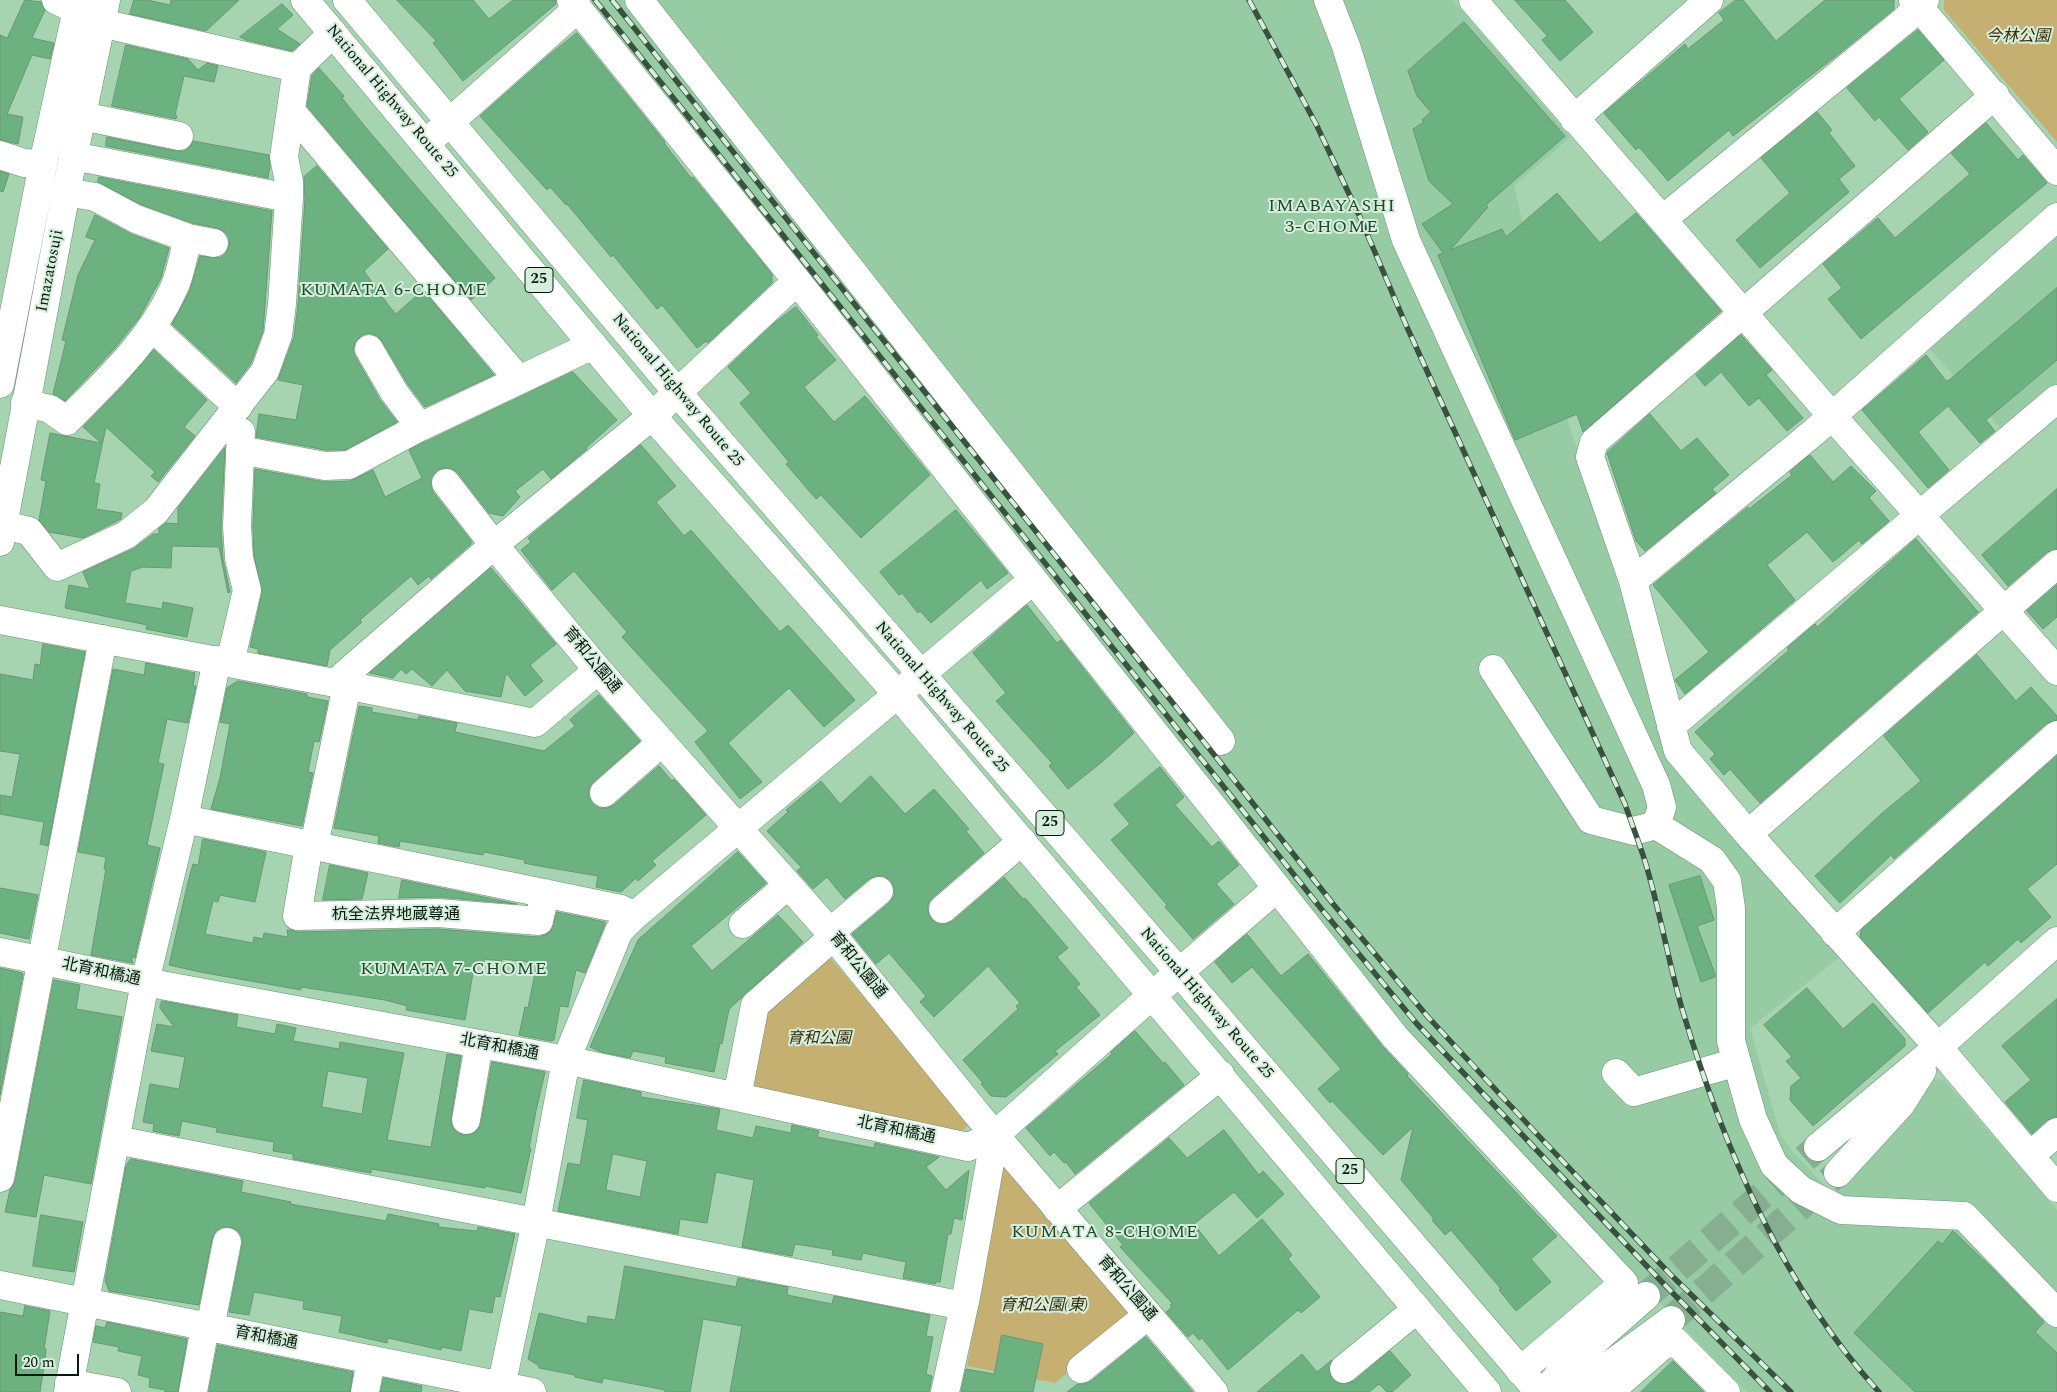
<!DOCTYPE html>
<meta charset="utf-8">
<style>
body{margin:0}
#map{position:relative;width:2057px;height:1392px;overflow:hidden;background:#a6d4b1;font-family:Spectral,serif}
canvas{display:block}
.scale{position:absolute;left:15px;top:1354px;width:64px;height:22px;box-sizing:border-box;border:2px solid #07180c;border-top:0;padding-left:6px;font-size:15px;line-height:18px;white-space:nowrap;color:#07180c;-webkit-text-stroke:4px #d7eedc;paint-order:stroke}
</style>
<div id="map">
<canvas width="2057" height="1392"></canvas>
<div class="scale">20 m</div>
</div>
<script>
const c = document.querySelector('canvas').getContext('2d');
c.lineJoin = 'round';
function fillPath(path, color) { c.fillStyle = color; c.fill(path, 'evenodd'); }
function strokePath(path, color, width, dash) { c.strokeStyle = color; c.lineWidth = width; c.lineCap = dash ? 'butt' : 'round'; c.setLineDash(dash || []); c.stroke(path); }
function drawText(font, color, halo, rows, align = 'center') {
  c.font = font + ' Spectral,"Noto Sans JP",serif'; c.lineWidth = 4; c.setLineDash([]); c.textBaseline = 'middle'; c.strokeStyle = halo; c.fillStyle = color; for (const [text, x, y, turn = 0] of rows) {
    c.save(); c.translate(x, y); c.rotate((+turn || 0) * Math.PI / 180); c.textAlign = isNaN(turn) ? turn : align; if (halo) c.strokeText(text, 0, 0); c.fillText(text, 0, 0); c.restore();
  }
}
const built = new Path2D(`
 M580 0H1453L1570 137 1514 186 1528 246 1535 320 1577 449 1668 751 1840 957 1750 1028 1780 1134 1792 1151 1835 1197 1893 1131 1930 1078 1945 1081 2057 1210V1392H1747L1636 1278 1406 1029 1277 873Z
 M2057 236V383L2001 429 1927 346Z`);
const green = new Path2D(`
 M1944 0H2057V142L1944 10Z
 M826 953 970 1121 962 1133 745 1086 761 1009Z
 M1012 1165 1138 1315 1055 1383 967 1366 1002 1168Z`);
const building = new Path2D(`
 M25 0 41 2 45 10 32 38 54 43 50 59 32 55 7 114 23 117 18 144 0 140V35L7 38Z
 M134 0H147L170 5 171 0H239L206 31 130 14Z
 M397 0H473L489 19 513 0H556V4L463 81 433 43 436 41Z
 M1515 0H1565L1593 32 1560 61 1542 40 1547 36Z
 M1736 0H1743L1776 41 1825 0H1894V9L1836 56 1733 136 1729 130 1668 181 1639 147 1636 150 1604 113 1685 44 1688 49 1724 20 1719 13Z
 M282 4 293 15 277 29 300 44 292 51 246 40 240 37Z
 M1464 22 1565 136 1486 205 1488 207 1450 250 1502 229 1506 237 1557 193 1600 243 1636 213 1721 311 1583 432 1577 414 1515 440 1438 255 1443 253 1422 224 1453 204 1429 181 1413 129 1424 122 1422 120 1431 112 1417 96 1408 71Z
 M1918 30 1944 60 1899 99 1928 132 1908 150 1879 117 1875 121 1847 88Z
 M577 33 665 142 664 143 691 178 693 177 772 274V283L708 343 706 341 697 348 662 305 657 309 613 255 611 257 567 204 566 205 550 187 547 190 480 116 549 55Z
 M126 45 188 59 198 70 207 63 218 66 214 82 184 76 175 115 177 116 176 119 112 106Z
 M319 68 344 96 342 98 367 129 495 278 471 300 307 106 312 76Z
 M1817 112 1832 130 1829 133 1855 166 1839 179 1849 192 1760 268 1736 240 1790 193 1761 158Z
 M1986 123 2018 160 2023 155 2047 183 1861 339 1828 299 1842 288 1823 264 1878 218 1895 238 1970 174 1951 153Z
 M107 137 176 151H184L190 147 193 141 269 155 270 166 268 178 106 146Z
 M317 166 388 249 364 271 389 306 396 314 423 290 494 375 425 407 407 383 382 341 377 336 369 333 362 335 355 342 353 350 355 356 380 400 397 422 345 450H326L256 437 259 414 296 420 303 385 278 380 294 337 298 305 305 199 304 177Z
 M0 171 9 174 3 192 0 191Z
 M99 177 272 211 263 331 251 363 236 383 172 324 190 290 200 256 220 258 225 254 229 246V237L225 232 217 228 192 223 142 205 98 182Z
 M95 215 131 234 169 248 161 278 139 318 114 349 65 401 53 394 66 341 62 340 78 275 95 240 86 237Z
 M2057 288V360L1986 420 1995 431 1980 443 1948 406 1918 432 1949 470 1928 488 1862 410 1926 355 1946 381 1949 380Z
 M796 307 818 335 816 337 836 360 804 387 834 422 865 396 930 475 861 538 821 495 816 499 786 464 789 462 740 403 751 393 728 367 773 324Z
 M1741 335 1772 370 1766 375 1803 418 1787 431 1759 398 1749 406 1721 372 1705 386 1696 375Z
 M154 350 207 400 184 427 195 436 158 482 151 476 155 472 106 427 94 483 100 484 96 509 122 513 121 519 83 538 49 532 39 520 46 481 41 480 50 433 101 443 83 427 123 386Z
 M573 372 617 420 586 448 587 449 551 479 543 469 515 491 520 497 503 516 489 513 458 473 452 469 444 468 437 470 431 478V485L433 492 471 541V544L431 579 429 576 418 585 411 576 360 620 362 622 330 650 327 666 258 653V649L250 647 262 593 254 556 253 526 255 469 325 482 350 481 373 470 385 497 422 478 409 450Z
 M1650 414 1681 451 1697 438 1729 475 1712 489 1716 493 1645 551 1636 541 1607 453Z
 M641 445 676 486 656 502 684 536 691 530 780 632 788 625 855 700 824 727 789 688 728 743 762 782 740 799 695 742 708 731 622 637 627 632 574 571 552 590 521 550 531 542 528 538 536 531Z
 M225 448 221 527 223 559 230 592 228 593 219 547 172 546 171 568 143 567 131 571 125 603 162 609 163 602 193 608 187 637 146 629 147 625 65 608 69 585 90 589 83 572 133 549 153 534H159V528L166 523 178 524V508Z
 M1810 455 1833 482 1851 466 1876 491 1869 498 1889 521 1862 544 1859 540 1833 562 1807 532 1767 565 1795 600 1685 694 1675 680 1709 652 1653 585 1748 507 1749 509 1792 475 1790 472Z
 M2057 489V549L2047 552 2008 586 1982 555Z
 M956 510 1008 573 987 589 981 580 931 623 920 611 918 613 902 593 899 595 880 572Z
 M1916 539 1978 612 1760 803 1730 769 1724 775 1710 759 1715 754 1695 732 1789 650 1787 648 1815 624 1817 627Z
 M491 568 556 644 530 665 543 681 525 696 506 673 501 697 465 691 447 670 432 686 412 669 406 674 401 669 393 678 370 673Z
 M2057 585V617L2043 629 2027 611Z
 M1027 605 1057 643 1061 640 1134 733 1102 762 1068 789 1049 766 1052 763 996 701 1006 693 973 653Z
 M43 644 85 652 48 846 40 844 44 822 0 814V795L12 797 20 754 0 751V674L33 680 35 664 40 665Z
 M1977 655 2016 701 2031 687 2057 716V720L2047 723 1894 859 1891 855 1840 903 1815 876 1881 814 1921 781 1884 736Z
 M146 663 195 673 193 686H196L188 723 167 719 158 763 164 764 147 845 160 848 135 958 131 957 133 963 91 955 106 869H104L106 857 78 852 113 669 144 675Z
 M238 681 307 694V697L328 701 319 742 314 741 308 772 313 773 302 826 211 809 220 778 230 724 220 722 227 688Z
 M599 695 640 741 593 782 589 788V797L592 803 599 808H608L614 805 659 766 672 781 674 779 706 815 652 861 656 865 638 881 636 878 621 892 596 887 598 876 539 866 524 863 525 860 484 852 483 855 400 841 399 847 378 843 379 836 334 828 359 706 372 708V712L418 720 419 716 457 723 455 732 544 751 575 726 570 720Z
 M2057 756V864L2027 889 2051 917 2021 943 2018 939 1988 966 1985 962 1928 1013 1860 937 1861 930Z
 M1160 767 1184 797 1175 805 1212 847 1219 841 1239 865 1216 884 1234 904 1193 939 1165 907 1167 905 1111 840 1130 824 1114 805Z
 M871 776 905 814 934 789 969 829 966 831 984 853 932 898 928 904V911L932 920 938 924H946L953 921 1004 877 1023 899 1025 898 1068 948 1057 957 1080 984 1076 987 1100 1015 1055 1051 1058 1054 1006 1097 991 1096 981 1084 983 1083 963 1060 1018 1009 1016 1006 1020 1003 988 966 934 1017 920 1002 926 996 889 953 876 964 852 934 889 903 894 896V889L891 881 884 876H876L869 879 845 899 827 877 813 889 797 871 801 867 767 831 788 812 786 810 821 781 840 804Z
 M203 839 266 852 255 902 220 895 218 902 213 901 205 934 253 943 254 937 263 939 264 933 288 937 287 930H291L297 932 438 929 538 937 545 935 551 931 557 912 605 922V924L585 973 576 970 568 1007 560 1006 554 1040 551 1041 519 1035 525 1007 528 1008 537 963 502 959V961L484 959V962L475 961 465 1020 406 1010 407 1006 385 1000 301 987V990L200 972 169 965 188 882 193 864 198 865Z
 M738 852 766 883 691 946 712 971 778 915 803 942 729 1009 722 1044 720 1043 714 1072 665 1063 666 1057 633 1051 630 1058 601 1052 590 1047 638 940Z
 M330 865 368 873 362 899 323 900Z
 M1700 876 1714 920 1697 926 1715 974V977L1701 982 1669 885Z
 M402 880 517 904 439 897 399 898Z
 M0 888 38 895 29 939 0 933Z
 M1247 934 1281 976 1308 954 1383 1047 1408 1074 1407 1076 1557 1236 1531 1259 1551 1282 1516 1311 1499 1290 1501 1289 1451 1230 1445 1235 1432 1220 1434 1219 1401 1180 1413 1127 1383 1155 1332 1101 1330 1103 1318 1089 1341 1069 1252 967 1232 983 1215 962Z
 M0 968 22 973 23 974 0 1095Z
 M54 980 80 985 76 1009 122 1017 91 1184 44 1175 36 1217 5 1212 10 1190 15 1181Z
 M1807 988 1843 1029 1873 1003 1905 1039V1046L1813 1126 1790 1100 1791 1086 1801 1078 1786 1061 1792 1057 1764 1025Z
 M2057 999V1117L2047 1120 2032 1134 2005 1102 2031 1080 2002 1046Z
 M162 1001 238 1015 236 1027 275 1034 277 1024 296 1028 293 1041 339 1049 340 1042 404 1053 387 1140 431 1147 447 1054 461 1056 451 1118 452 1126 456 1132 463 1135 472 1134 478 1130 481 1123 492 1062 545 1072 536 1111 529 1148H531L521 1193 485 1186V1188L371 1169V1173L293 1159V1154L273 1151 274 1142 216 1132 217 1128 182 1121 179 1136 153 1131 154 1124 143 1122 150 1084 179 1089 185 1057 151 1051 157 1024 174 1027 160 1008ZM328 1071 368 1078 362 1114 322 1107Z
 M1135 1031 1163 1063 1165 1062 1184 1085 1075 1174 1066 1162 1064 1163 1054 1152 1050 1156 1026 1128 1112 1054 1111 1052Z
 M584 1080 641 1092V1097L720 1109 716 1130 753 1138 756 1126 791 1133 792 1125 819 1131 817 1137 874 1148 875 1143 939 1157 926 1167 946 1190 969 1170 962 1220 954 1218 951 1234H948L940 1282H936L935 1284 903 1278 906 1262 863 1253 861 1260 832 1255 833 1250 795 1244 792 1256 742 1247 754 1180 716 1172 707 1223 680 1219 678 1234 558 1211 568 1163 580 1165 588 1120 577 1118ZM613 1154 647 1161 640 1197 606 1190Z
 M1224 1130 1259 1175 1263 1171 1284 1194 1257 1218 1234 1192 1194 1224 1219 1256 1262 1219 1292 1255 1288 1259 1320 1297 1301 1313 1298 1310 1228 1370 1202 1338 1199 1340 1193 1333 1188 1337 1166 1312 1172 1307 1170 1305 1172 1303 1120 1247 1123 1245 1089 1203 1169 1138 1187 1158Z
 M131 1159 243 1181 241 1192 291 1202 290 1204 386 1221 388 1214 439 1224 438 1227 477 1231 478 1227 515 1234 500 1297 495 1296 492 1313 469 1309 461 1351 442 1347 441 1350 388 1338 387 1343 339 1332 342 1316 303 1309 304 1301 254 1292 249 1315 229 1312 242 1245V1237L238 1231 230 1227H222L216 1231 212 1239 199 1305 109 1291 105 1281 126 1166Z
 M41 1215 83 1222 74 1272 33 1266Z
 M1953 1231 1994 1270 2044 1322 2035 1332 2057 1353V1392H1915L1854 1333 1938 1241 1942 1244Z
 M625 1266 736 1287 738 1278 788 1287 787 1295 832 1304 834 1296 930 1315 926 1336 933 1337 926 1374 932 1376 929 1392H730L742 1326 703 1319 690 1392H665V1390L603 1378 602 1383 575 1377V1375L539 1368V1366L528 1359 539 1313 587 1324 588 1316 615 1320Z
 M25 1306 50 1311 44 1349H46L45 1359 40 1392H0V1312L23 1316Z
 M107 1322 187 1339 178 1392H165V1390L149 1387 150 1378 138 1375 142 1356 118 1351 119 1347 93 1342 96 1326 105 1328Z
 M1002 1335 1043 1344 1033 1392H961L966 1369 994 1374Z
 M1146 1337 1193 1392H1067L1078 1384H1084L1091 1381Z
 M218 1345 353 1372 350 1392H209Z
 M1390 1351 1411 1375 1392 1392H1387L1379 1384 1369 1392H1257L1302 1354 1317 1372 1332 1360 1329 1371 1332 1378 1338 1383 1346 1384 1354 1381Z
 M1673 1361 1704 1392H1641Z
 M384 1378 422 1386 421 1392H381Z`);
const minorTunnel = new Path2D(`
 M1646 1296 1818 1147
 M1671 1320 1838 1173`);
const minor = new Path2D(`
 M56 0 77 10
 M571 0 797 281 1395 1037 1624 1283 1520 1371
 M639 0 1221 741
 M1328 0 1346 46 1406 240 1656 785 1662 807 1656 825 1634 831 1591 820 1493 669
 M1473 0 1832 416 2057 671
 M1913 0 2057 171
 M101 23 297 68
 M1995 95 1594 442 1590 457 1633 581 1678 751 1748 834 1938 1047 2057 1188
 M291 111 519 380
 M82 116 179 136
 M1574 119 1709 0
 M425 144 578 8
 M0 155 24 163 43 164
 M73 156 289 198
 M66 192 95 197 136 219 188 238 214 243
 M1663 219 1905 20 1925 0
 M152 327 238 407
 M369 349 394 392 420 427
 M25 403 50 409 67 421C106 381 150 341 173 290 181 274 183 255 188 238
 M240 450 325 466 349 465 420 427 593 345
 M446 483 494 545 598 670 830 932 977 1114 1214 1392
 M3 525 29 531 57 567 126 535 156 511 265 371 278 335 282 304 289 198V182L284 157 297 68 333 33
 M1633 581 1814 432 2057 217
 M0 620 335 683 535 723 598 670
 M230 663 247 590 239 558 237 526 241 432
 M335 683 494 545 652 416 797 281
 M1671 726 2057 399
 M604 793 662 742
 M184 819 621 909 634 916
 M1656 825 1712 860 1727 881 1731 908V1041L1753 1119 1774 1165 1801 1190 1841 1210 1964 1216 2057 1313
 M1748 834 2057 564
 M309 845 297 916 438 913 539 921 545 893
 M314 846 347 685
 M943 909 1022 841
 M743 924 788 885
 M830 932 879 891
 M1835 933 2057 735
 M0 952 145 982 566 1060 968 1147 995 1135
 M1616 1073 1634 1092 1737 1062
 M737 1097 755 1005 833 937
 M466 1120 479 1044
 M116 1140 964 1306
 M1818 1147 1938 1047 2057 941
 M2030 1156 2057 1132
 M1838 1173 1901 1104 1922 1071
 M0 1178 103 639
 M1057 1209 1221 1075
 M0 1285 532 1392
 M210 1328 227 1242
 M1081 1369 1148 1315
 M1344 1369 1417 1309
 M69 1383 117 1392
 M68 1392 145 982 184 819 217 660
 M193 1392 205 1327
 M365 1392 371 1360
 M500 1392 536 1222 566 1060 619 931 634 916 1033 580
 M945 1392 966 1297 995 1135 1133 1012 1277 888
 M1545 1392 1564 1368 1646 1296
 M1555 1392 1585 1383 1671 1320
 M1609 1392 1662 1346 1675 1341 1726 1392`);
const major = new Path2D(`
 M0 384 43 164 79 0
 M0 542 66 192 106 0`);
const highway = new Path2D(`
 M305 0 652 416 898 695 1487 1392
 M347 0 677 392 1179 972 1539 1392`);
const rail = new Path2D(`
 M595 0 1323 911 1417 1024 1660 1280 1770 1392
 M612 0 1334 905 1428 1017 1535 1132 1669 1273 1791 1392
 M1249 0 1316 124 1359 215 1406 325 1625 804C1632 825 1641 847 1647 868 1661 916 1669 965 1683 1012 1724 1148 1782 1286 1879 1392`);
const shields = [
 [539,280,28],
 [1050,823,28],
 [1350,1171,28]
];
const shieldNames = [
 ["25",539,280],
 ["25",1050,823],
 ["25",1350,1171]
];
const parkNames = [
 ["今林公園",2018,38],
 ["育和公園",819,1040],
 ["育和公園(東)",1044,1307]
];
const streetNames = [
 ["National Highway Route 25",391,102,50],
 ["Imazatosuji",51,271,-79],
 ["National Highway Route 25",677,391,50],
 ["育和公園通",591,661,50],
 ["National Highway Route 25",941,698,49],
 ["杭全法界地蔵尊通",396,916],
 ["育和公園通",857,966,51],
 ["北育和橋通",101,973,12],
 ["National Highway Route 25",1206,1004,49],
 ["北育和橋通",499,1048,11],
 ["北育和橋通",896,1131,12],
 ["育和公園通",1126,1289,49],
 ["育和橋通",266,1339,11]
];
const neighbourhoodNames = [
 ["IMABAYASHI",1332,207],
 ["3-CHOME",1332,228],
 ["KUMATA 6-CHOME",394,291],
 ["KUMATA 7-CHOME",454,970],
 ["KUMATA 8-CHOME",1105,1233]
];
fillPath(built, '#96cba3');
fillPath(green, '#c5b071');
fillPath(building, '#6cb280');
strokePath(building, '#6a9575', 1);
strokePath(minorTunnel, '#86ae90', 28, [28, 14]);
strokePath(minor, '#689373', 29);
strokePath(major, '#689373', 29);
strokePath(highway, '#689373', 29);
strokePath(minor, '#fff', 28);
strokePath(major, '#fff', 28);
strokePath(highway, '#fff', 28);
strokePath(rail, '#38523f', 5.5);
strokePath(rail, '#d7eedc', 4, [11]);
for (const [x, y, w] of shields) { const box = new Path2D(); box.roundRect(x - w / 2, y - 12.5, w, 25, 4); c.fillStyle = '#d7eedc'; c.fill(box); strokePath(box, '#07180c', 1); }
drawText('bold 15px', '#07180c', null, shieldNames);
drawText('italic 16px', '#372d09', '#d7eedc', parkNames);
drawText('16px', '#07180c', '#d7eedc', streetNames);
c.letterSpacing = '1px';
drawText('18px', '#1e482c', '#d7eedc', neighbourhoodNames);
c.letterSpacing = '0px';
</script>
